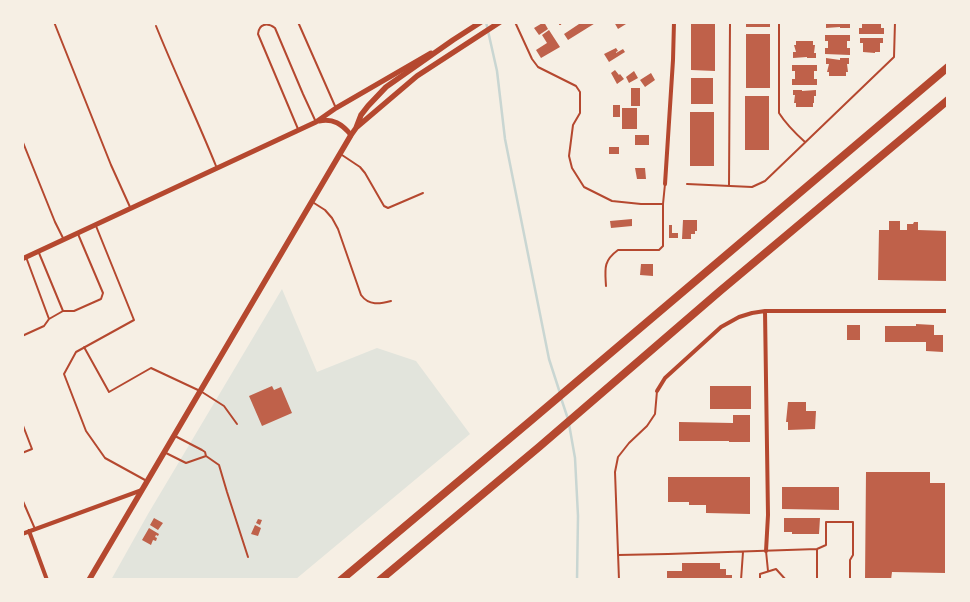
<!DOCTYPE html>
<style>
body{margin:0}
#map{position:relative;width:970px;height:602px;overflow:hidden;background:#f6efe4;font-family:Roboto,sans-serif}
canvas{display:block}
.frame{position:absolute;inset:0;border:24px solid #f6efe4;pointer-events:none}
</style>
<div id="map">
<canvas width="970" height="602"></canvas>
<div class="frame"></div>
</div>
<script>
const c = document.querySelector('canvas').getContext('2d');
c.lineJoin = 'round';
function fillPath(path, color) { c.fillStyle = color; c.fill(path, 'evenodd'); }
function strokePath(path, color, width, dash) { c.strokeStyle = color; c.lineWidth = width; c.lineCap = dash ? 'butt' : 'round'; c.setLineDash(dash || []); c.stroke(path); }
const green = new Path2D(`
 M282 289 317 372 377 348 416 361 470 434 296 579 111 580 148 514Z`);
const stream = new Path2D(`
 M486 22 497 71 505 139 549 359 560 393
 M561 398 568 419
 M569 424 575 458 578 516 577 580`);
const building = new Path2D(`
 M544 22 548 29 539 35 534 28Z
 M582 22H597L568 40 564 34Z
 M614 22H625L626 24 618 29Z
 M691 22H715V71L691 70Z
 M746 22H770V27H746Z
 M826 22H850V28H840V27L826 28Z
 M862 22H881V28H884V34H859V28H862Z
 M549 30 560 47 541 58 536 50 547 43 542 35Z
 M746 34H770V88H746Z
 M825 35H850V41H847V48H850V55L825 54V48H828V41H825Z
 M860 38H883V43H880V52H875V53L863 52V43H860Z
 M796 41H813V45H815L814 53H816V58H807V57L793 58V52H796L794 45H796Z
 M616 48 618 51 616 52V53L623 49 625 52 609 62 604 54Z
 M826 58 840 60V58H849V64H847L848 72H846V76H829V72H827L829 64H826Z
 M792 65H817V71H814V79H817V85H792V79H795V71H792Z
 M615 70 619 75 620 74 624 79 617 84 611 73Z
 M634 71 638 78 629 83 626 77Z
 M651 73 655 80 645 87 640 80Z
 M691 78H713V104H691Z
 M631 88H640V106H631Z
 M793 90H802V91L816 90V96H814V103H813V107H796V103H794L795 95H793Z
 M745 96H769V150H745Z
 M613 105H620V117H613Z
 M622 108H637V129H622Z
 M690 112H714V166H690Z
 M635 135H649V145H635Z
 M609 147H619V154H609Z
 M635 168H645L646 179H637Z
 M632 219V226L611 228 610 221Z
 M683 220H697V231H695V234H691V239H682Z
 M889 221H900V230H907V224H913L914 222H918V230L948 231V281L878 280 879 230H889Z
 M669 225H672V233H678V238H669Z
 M641 264H653V276L640 275Z
 M916 324 934 325V335H943V352L926 351V342H885V326H916Z
 M847 325H860V340H847Z
 M272 386 274 390 281 387 292 413 262 426 249 396Z
 M710 386H751V409H710Z
 M788 402H806V411H816L815 429 788 430V422H786Z
 M733 415H750V442H729V441H679V422L733 423Z
 M866 472H930V483H945V573L892 572 891 580H865Z
 M668 477H750V514L706 513V505H689V502H668Z
 M782 487H839V510L782 509Z
 M154 518 163 523 158 530 150 525Z
 M784 518H820L819 534H792V532H784Z
 M258 519 262 520 260 525 256 523Z
 M255 525 261 528 258 536 251 534Z
 M149 528 159 534 158 536 156 535 155 537 157 538 156 541 153 540 151 545 142 540Z
 M682 563H720V569H726V575H732V580H667V571H682Z`);
const service = new Path2D(`
 M54 22 111 165 130 207
 M298 22 335 106
 M515 22 532 59 538 67 576 86 580 92V113L573 125 569 156 572 168 584 187 612 201 641 204H663
 M779 22V113C786 124 795 133 805 142
 M560 24 562 22
 M156 26C175 73 197 119 216 166
 M298 129 258 34C259 24 267 22 275 28L303 94 315 120
 M22 140 55 222 63 238
 M342 155 360 167 365 173 384 206 388 208 423 193
 M687 184 752 187 765 181 894 57 895 22
 M729 186 730 22
 M314 203 325 210 332 218 338 229 361 295C369 306 380 304 391 301
 M96 226 134 320 76 352 64 374 86 431 105 458 145 480
 M39 253 63 311
 M606 286C605 269 603 261 618 250H659L663 246V204L665 184
 M49 319 63 311H74L101 299 103 293 78 234
 M22 336 44 326 49 319 26 257
 M84 347 109 392 151 368 198 390
 M202 392 224 406 237 424
 M22 423 32 449 22 453
 M166 453 186 463 206 456 205 452 202 450 175 436
 M206 456 219 465 227 492 248 557
 M22 499 35 529
 M817 549V580
 M766 551 768 571
 M618 555 668 554 817 549 826 545V522H853V555L850 560V580
 M619 580 615 472 618 457 629 443 647 426 655 414 657 391
 M741 580 743 552
 M760 580V574L776 569 786 580`);
const minor = new Path2D(`
 M665 184 673 60 674 22
 M765 311 768 515 766 551
 M657 391 665 378 721 327 739 317 752 313 765 311H948
 M29 531 47 580
 M22 534 142 490`);
const tertiary = new Path2D(`
 M319 121C333 118 342 124 351 135
 M22 259 316 122 336 108 431 53`);
const secondary = new Path2D(`
 M357 127 417 76 500 22
 M89 580 351 135 356 128 361 115 368 106 386 87 453 40 481 22`);
const motorway = new Path2D(`
 M341 580 528 423 948 67
 M380 580 539 447 720 291 948 100`);
fillPath(green, '#e2e4dc');
strokePath(stream, '#c9d6d2', 2.5);
fillPath(building, '#bf614a');
strokePath(service, '#b5482f', 2);
strokePath(minor, '#b5482f', 4);
strokePath(tertiary, '#b5482f', 5);
strokePath(secondary, '#b5482f', 5.5);
strokePath(motorway, '#b5482f', 8);
</script>
